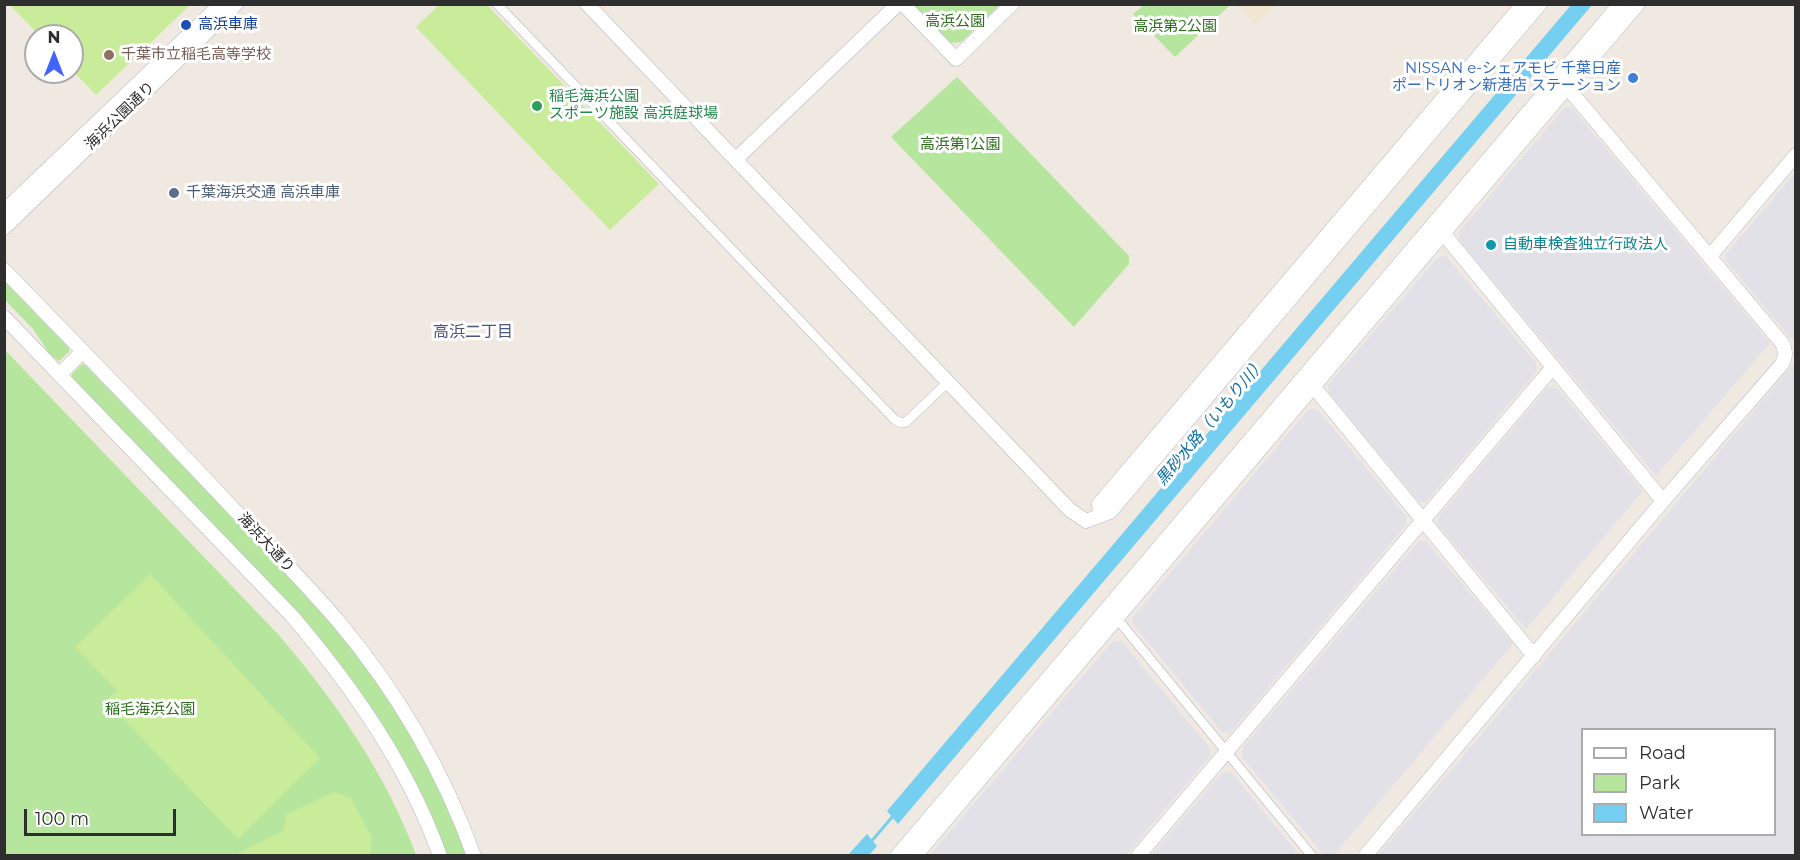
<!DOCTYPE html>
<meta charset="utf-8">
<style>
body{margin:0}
#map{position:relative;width:1800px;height:860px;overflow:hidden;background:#efe9e1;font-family:Montserrat,sans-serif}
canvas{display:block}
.frame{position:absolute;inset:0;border:6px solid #2e2e2e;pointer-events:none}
.legend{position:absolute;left:1581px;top:728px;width:195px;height:108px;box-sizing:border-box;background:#fff;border:2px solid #ababab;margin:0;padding:8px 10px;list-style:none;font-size:18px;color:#2e2e2e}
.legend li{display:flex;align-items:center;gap:12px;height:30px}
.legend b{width:30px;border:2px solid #ababab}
.north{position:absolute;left:24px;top:24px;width:60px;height:60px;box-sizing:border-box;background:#fff;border:2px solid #ababab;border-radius:50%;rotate:0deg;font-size:16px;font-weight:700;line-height:24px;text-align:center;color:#2e2e2e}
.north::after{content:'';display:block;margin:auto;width:21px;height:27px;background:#4264fb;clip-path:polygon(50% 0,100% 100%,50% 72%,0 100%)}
.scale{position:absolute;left:24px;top:809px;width:152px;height:27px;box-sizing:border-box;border:3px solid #2e2e2e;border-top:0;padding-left:8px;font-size:18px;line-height:21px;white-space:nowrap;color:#2e2e2e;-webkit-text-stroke:4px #fff;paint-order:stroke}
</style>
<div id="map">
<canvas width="1800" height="860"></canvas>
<div class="frame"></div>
<ul class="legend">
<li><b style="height:8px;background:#fff"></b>Road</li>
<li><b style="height:16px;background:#b6e59e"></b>Park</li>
<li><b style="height:16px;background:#75cff0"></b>Water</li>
</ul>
<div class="north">N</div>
<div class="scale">100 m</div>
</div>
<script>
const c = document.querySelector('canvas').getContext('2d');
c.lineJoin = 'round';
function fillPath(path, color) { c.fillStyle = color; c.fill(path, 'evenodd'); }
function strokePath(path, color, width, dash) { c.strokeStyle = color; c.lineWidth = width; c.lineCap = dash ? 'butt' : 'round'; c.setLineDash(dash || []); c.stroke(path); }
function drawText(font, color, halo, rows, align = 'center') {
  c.font = font + ' Montserrat,"Noto Sans JP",sans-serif'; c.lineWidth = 6; c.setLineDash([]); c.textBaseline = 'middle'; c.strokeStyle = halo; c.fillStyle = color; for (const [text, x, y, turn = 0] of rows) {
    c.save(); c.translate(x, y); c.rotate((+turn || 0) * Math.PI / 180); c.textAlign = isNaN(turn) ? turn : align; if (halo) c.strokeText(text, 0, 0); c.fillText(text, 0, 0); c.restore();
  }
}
const industrial = new Path2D(`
 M1565 107 1572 108 1770 343 1656 476 1459 240V232Z
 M1795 173V343L1726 261 1725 255Z
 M1446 256 1536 363V372L1426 502H1419L1329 393 1328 385 1438 257Z
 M1795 362V855H1378L1448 774ZM1582 730H1774V834H1582Z
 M1548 387 1557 388 1643 491 1526 629 1438 525V517Z
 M1309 409H1317L1406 516V525L1230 733 1222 732 1133 624V617Z
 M1419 541H1426L1513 644 1334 855H1324L1242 757 1243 747Z
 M1113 641H1121L1210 748V756L1126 855H930Z
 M1231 772 1299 855H1151L1222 773Z`);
const education = new Path2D(`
 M1236 5H1277L1255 24Z`);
const green = new Path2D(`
 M913 5H1000L961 42 949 43Z
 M1144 5V4L1230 5 1175 57 1133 14Z
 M957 77 1129 256V264L1074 327 891 137Z
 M4 281 69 348V352L59 361 51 356 33 329 5 300Z
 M4 349 277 633C334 699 386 773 416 855H5Z
 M82 364 85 365C139 420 192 476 246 532 284 572 325 612 359 656 404 717 440 785 467 855H447C415 766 362 686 300 615L72 377V374Z`);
const pitch = new Path2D(`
 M440 4 487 5 659 184 610 230 416 27Z
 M10 5H190L96 95 72 70V36H40Z
 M150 574 320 758 238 839 106 701 117 691 75 647Z
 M334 792 351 798 372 838 370 855H235L283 831 287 814Z`);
const water = new Path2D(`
 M1571 5H1592L898 824 887 811Z
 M867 834 877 846 869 855H848Z`);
const stream = new Path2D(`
 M870 843 893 816`);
const street = new Path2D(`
 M497 4 895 420 902 423 906 422 948 382
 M1114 615 1312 856`);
const secondary = new Path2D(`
 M587 4 1070 510 1086 521 1110 512 1540 4
 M903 4 956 59 1012 4
 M736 159 898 4
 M4 211 221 4
 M1438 227 1663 501
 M4 228 236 4
 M1710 256 1796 155
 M4 270C79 347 154 424 227 502 264 541 303 580 338 621 397 691 443 770 474 856
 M4 317 292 616C353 688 408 766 440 856
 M60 374 83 351
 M1309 381 1534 656
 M1100 514 1099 504 1523 4
 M897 856 1620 4
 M915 856 1638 4
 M1138 856 1553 367
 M1365 856 1663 501 1782 364C1786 356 1786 351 1782 343L1562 81`);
const markers = [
 [186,25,6,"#1a4fb4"],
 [109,55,6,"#8d6e63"],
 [1633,78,6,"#3f7fe0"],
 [537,106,6,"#2e9e5b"],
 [174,193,6,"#5c6f8a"],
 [1491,245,6,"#0f9aa8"]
];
const parkNames = [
 ["高浜公園",955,22],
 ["高浜第2公園",1175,27],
 ["高浜第1公園",960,145],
 ["稲毛海浜公園",150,710]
];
const transitNames = [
 ["高浜車庫",198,25]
];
const educationNames = [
 ["千葉市立稲毛高等学校",121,55]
];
const shopNames = [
 ["NISSAN e-シェアモビ 千葉日産",1621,69],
 ["ポートリオン新港店 ステーション",1621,86]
];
const leisureNames = [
 ["稲毛海浜公園",549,97],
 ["スポーツ施設 高浜庭球場",549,114]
];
const streetNames = [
 ["海浜公園通り",120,116,-44],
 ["海浜大通り",266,543,47]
];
const serviceNames = [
 ["千葉海浜交通 高浜車庫",186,193]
];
const cultureNames = [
 ["自動車検査独立行政法人",1503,245]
];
const neighbourhoodNames = [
 ["高浜二丁目",473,332]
];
const waterNames = [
 ["黒砂水路（いもり川）",1211,422,-50]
];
fillPath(industrial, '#e3e1e8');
fillPath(education, '#f0e6d1');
fillPath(green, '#b6e59e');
fillPath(pitch, '#c9ec9a');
fillPath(water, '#75cff0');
strokePath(stream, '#75cff0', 3);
strokePath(street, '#b4b7c1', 10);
strokePath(secondary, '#b4b7c1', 15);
strokePath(street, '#fff', 9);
strokePath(secondary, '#fff', 14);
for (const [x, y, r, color] of markers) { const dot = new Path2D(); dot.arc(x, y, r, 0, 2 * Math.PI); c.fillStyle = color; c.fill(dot); strokePath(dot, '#fff', 2); }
drawText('15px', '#2c6e1b', '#fff', parkNames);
drawText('15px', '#164399', '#fff', transitNames, 'left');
drawText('15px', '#785e54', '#fff', educationNames, 'left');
drawText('15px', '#366cbe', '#fff', shopNames, 'right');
drawText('15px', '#27864d', '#fff', leisureNames, 'left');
drawText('15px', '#2e2e2e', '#fff', streetNames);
drawText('15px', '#4e5e75', '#fff', serviceNames, 'left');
drawText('15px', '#0d838f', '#fff', cultureNames, 'left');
drawText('16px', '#4d5680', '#fff', neighbourhoodNames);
drawText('italic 16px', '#0d6fa3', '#fff', waterNames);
</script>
